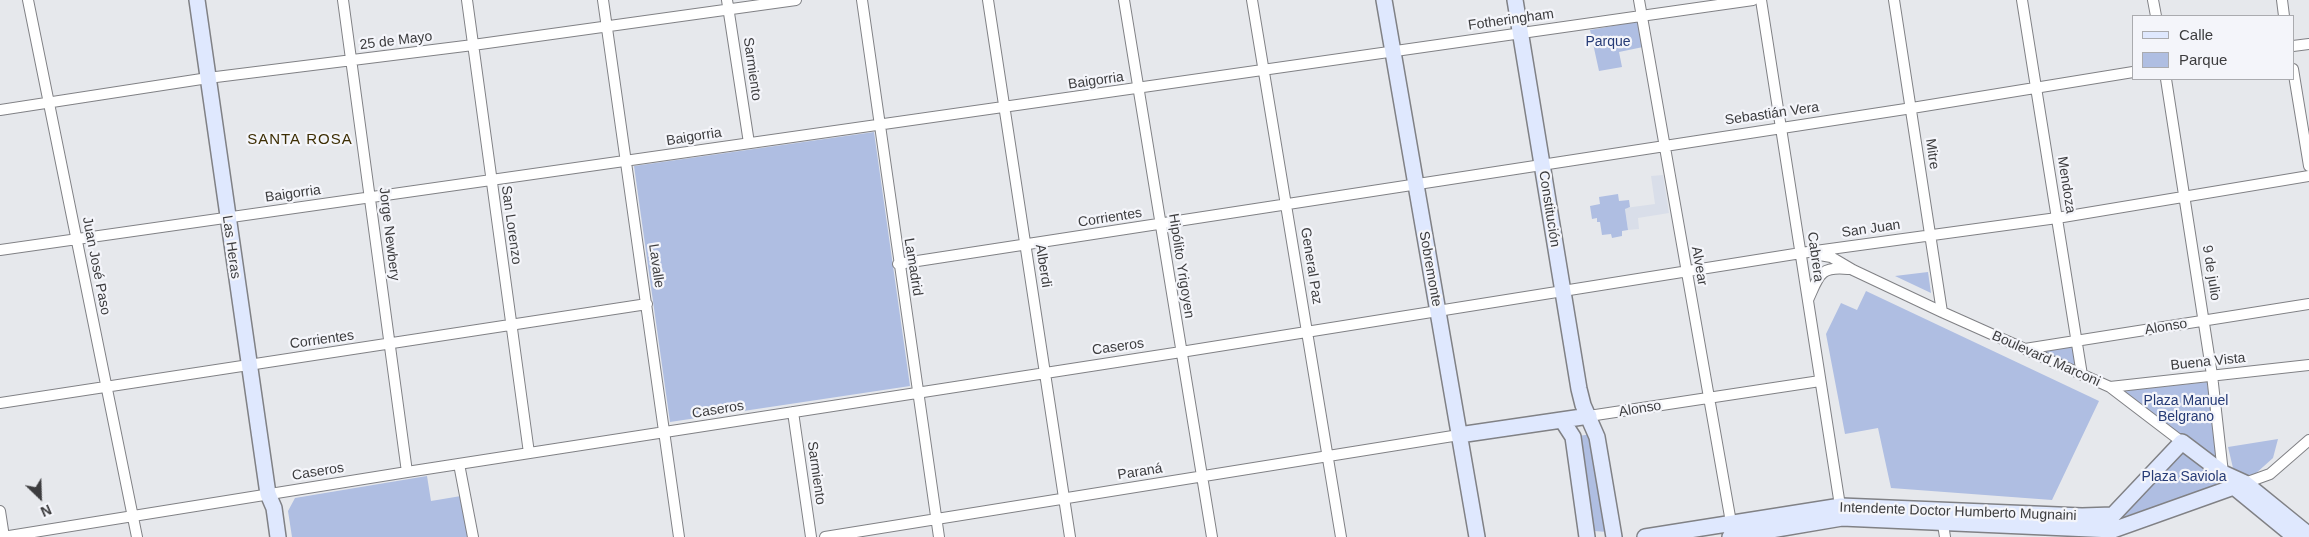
<!DOCTYPE html>
<meta charset="utf-8">
<style>
body{margin:0}
#map{position:relative;width:2309px;height:537px;overflow:hidden;background:#e6e8ec;font-family:Helvetica,sans-serif}
canvas{display:block}
.legend{position:absolute;left:2132px;top:15px;width:162px;height:65px;box-sizing:border-box;background:#f4f5fa;border:1px solid #aaabaf;margin:0;padding:6px 9px;list-style:none;font-size:15px;color:#3c3c3e}
.legend li{display:flex;align-items:center;gap:10px;height:25px}
.legend b{width:25px;border:1px solid #aaabaf}
.north{position:absolute;left:15px;top:472px;width:50px;height:50px;-webkit-text-stroke:4px #f4f5fa;paint-order:stroke;rotate:156deg;font-size:14px;font-weight:700;line-height:20px;text-align:center;color:#3c3c3e}
.north::after{content:'';display:block;margin:auto;width:18px;height:22px;background:#3c3c3e;clip-path:polygon(50% 0,100% 100%,50% 72%,0 100%)}
</style>
<div id="map">
<canvas width="2309" height="537"></canvas>
<ul class="legend">
<li><b style="height:6px;background:#dfe8fe"></b>Calle</li>
<li><b style="height:14px;background:#afbee2"></b>Parque</li>
</ul>
<div class="north">N</div>
</div>
<script>
const c = document.querySelector('canvas').getContext('2d');
c.lineJoin = 'round';
function fillPath(path, color) { c.fillStyle = color; c.fill(path, 'evenodd'); }
function strokePath(path, color, width, dash) { c.strokeStyle = color; c.lineWidth = width; c.lineCap = dash ? 'butt' : 'round'; c.setLineDash(dash || []); c.stroke(path); }
function drawText(font, color, halo, rows, align = 'center') {
  c.font = font + ' Helvetica,sans-serif'; c.lineWidth = 4.5; c.setLineDash([]); c.textBaseline = 'middle'; c.strokeStyle = halo; c.fillStyle = color; for (const [text, x, y, turn = 0] of rows) {
    c.save(); c.translate(x, y); c.rotate((+turn || 0) * Math.PI / 180); c.textAlign = isNaN(turn) ? turn : align; if (halo) c.strokeText(text, 0, 0); c.fillText(text, 0, 0); c.restore();
  }
}
const built = new Path2D(`
 M1663 175 1669 213 1638 218 1639 229 1628 230 1625 208 1655 204 1651 176Z`);
const green = new Path2D(`
 M1640 21 1643 47 1619 52 1622 67 1599 71 1590 30Z
 M874 132 910 386 670 422 634 166Z
 M1618 194 1619 201 1629 200 1630 207 1625 209 1628 230 1622 231V236L1612 238 1611 234 1602 235 1600 222H1597V218L1592 219 1590 206 1600 204 1599 197Z
 M1928 272 1931 293 1895 276Z
 M1866 291 2099 401 2052 500 1891 488 1878 428 1845 434 1826 334 1841 303 1857 310Z
 M2074 344 2078 369 2034 349Z
 M2207 382 2219 464 2122 391Z
 M1592 434 1607 532 1594 531 1578 436Z
 M2278 439 2273 458 2245 483 2233 468 2228 447Z
 M2182 452 2224 483 2123 517Z
 M427 476 431 501 461 496 468 537H292L288 511 295 498Z`);
const minor = new Path2D(`
 M28 0 137 537
 M343 0 407 472
 M467 0 529 453
 M603 0 679 537
 M727 0 749 143
 M862 0 939 537
 M988 0 1070 537
 M1124 0 1212 537
 M1252 0 1341 537
 M1639 0 1732 528
 M1761 0 1841 512
 M1894 0 1942 312
 M2022 0 2082 375
 M2153 0 2156 16
 M2282 0 2284 16
 M2293 46 2309 44
 M2293 69 2309 166
 M2166 79 2212 375 2223 473
 M0 110 208 78 473 45 796 0
 M0 250 1753 0
 M1814 254 1831 257 1853 270 1942 312 2110 387 2182 442
 M898 264 1912 108 2133 72
 M1808 300C1819 276 1819 266 1848 269
 M2025 349 2309 304
 M2110 387 2309 365
 M0 403 647 304
 M793 412 811 537
 M1589 416 1820 381
 M459 464 473 537
 M2245 483 2270 474 2309 440
 M0 511 4 537
 M1942 518 1945 537
 M3 537 407 472 1181 352 1801 253 2057 218 2309 176
 M825 537 1459 435`);
const secondary = new Path2D(`
 M197 0 268 494 274 508 278 537
 M1384 0 1477 537
 M1515 0 1579 389 1583 405 1597 437 1614 537
 M1562 420 1573 437 1587 537
 M1459 435 1589 416
 M2229 480 2234 487 2295 537
 M1645 537 1841 506 2082 516 2113 515 2182 442 2223 473 2245 483 2309 535
 M1730 537 1842 518 2113 530 2245 483`);
const streetNames = [
 ["Fotheringham",1511,20,-8],
 ["25 de Mayo",396,41,-7],
 ["Sarmiento",752,69,82],
 ["Baigorria",1096,81,-8],
 ["Sebastián Vera",1772,114,-8],
 ["Baigorria",694,137,-9],
 ["Mitre",1932,154,82],
 ["Mendoza",2066,185,81],
 ["Baigorria",293,194,-8],
 ["Constitución",1549,209,81],
 ["Corrientes",1110,218,-9],
 ["San Lorenzo",511,225,82],
 ["San Juan",1871,229,-8],
 ["Jorge Newbery",389,234,83],
 ["Las Heras",231,247,82],
 ["Cabrera",1815,257,82],
 ["Juan José Paso",96,266,79],
 ["Lavalle",656,266,82],
 ["Alberdi",1043,266,81],
 ["Hipólito Yrigoyen",1181,266,81],
 ["General Paz",1311,266,81],
 ["Alvear",1699,266,80],
 ["Lamadrid",913,267,81],
 ["Sobremonte",1430,269,80],
 ["9 de julio",2211,273,81],
 ["Alonso",2166,327,-9],
 ["Corrientes",322,340,-8],
 ["Caseros",1118,347,-8],
 ["Boulevard Marconi",2046,359,24],
 ["Buena Vista",2208,362,-6],
 ["Alonso",1640,409,-9],
 ["Caseros",718,410,-9],
 ["Caseros",318,472,-9],
 ["Paraná",1140,472,-9],
 ["Sarmiento",816,473,82],
 ["Intendente Doctor Humberto Mugnaini",1958,512,2]
];
const parkNames = [
 ["Parque",1608,42],
 ["Plaza Manuel",2186,401],
 ["Belgrano",2186,417],
 ["Plaza Saviola",2184,477]
];
const neighbourhoodNames = [
 ["SANTA ROSA",300,140]
];
fillPath(built, '#d9dee9');
fillPath(green, '#afbee2');
strokePath(minor, '#808185', 12);
strokePath(secondary, '#808185', 18);
strokePath(minor, '#fff', 10);
strokePath(secondary, '#dfe8fe', 15);
drawText('14px', '#3c3c3e', '#f4f5fa', streetNames);
drawText('14px', '#263b76', '#f4f5fa', parkNames);
c.letterSpacing = '1px';
drawText('15px', '#3d2e04', '#f4f5fa', neighbourhoodNames);
c.letterSpacing = '0px';
</script>
